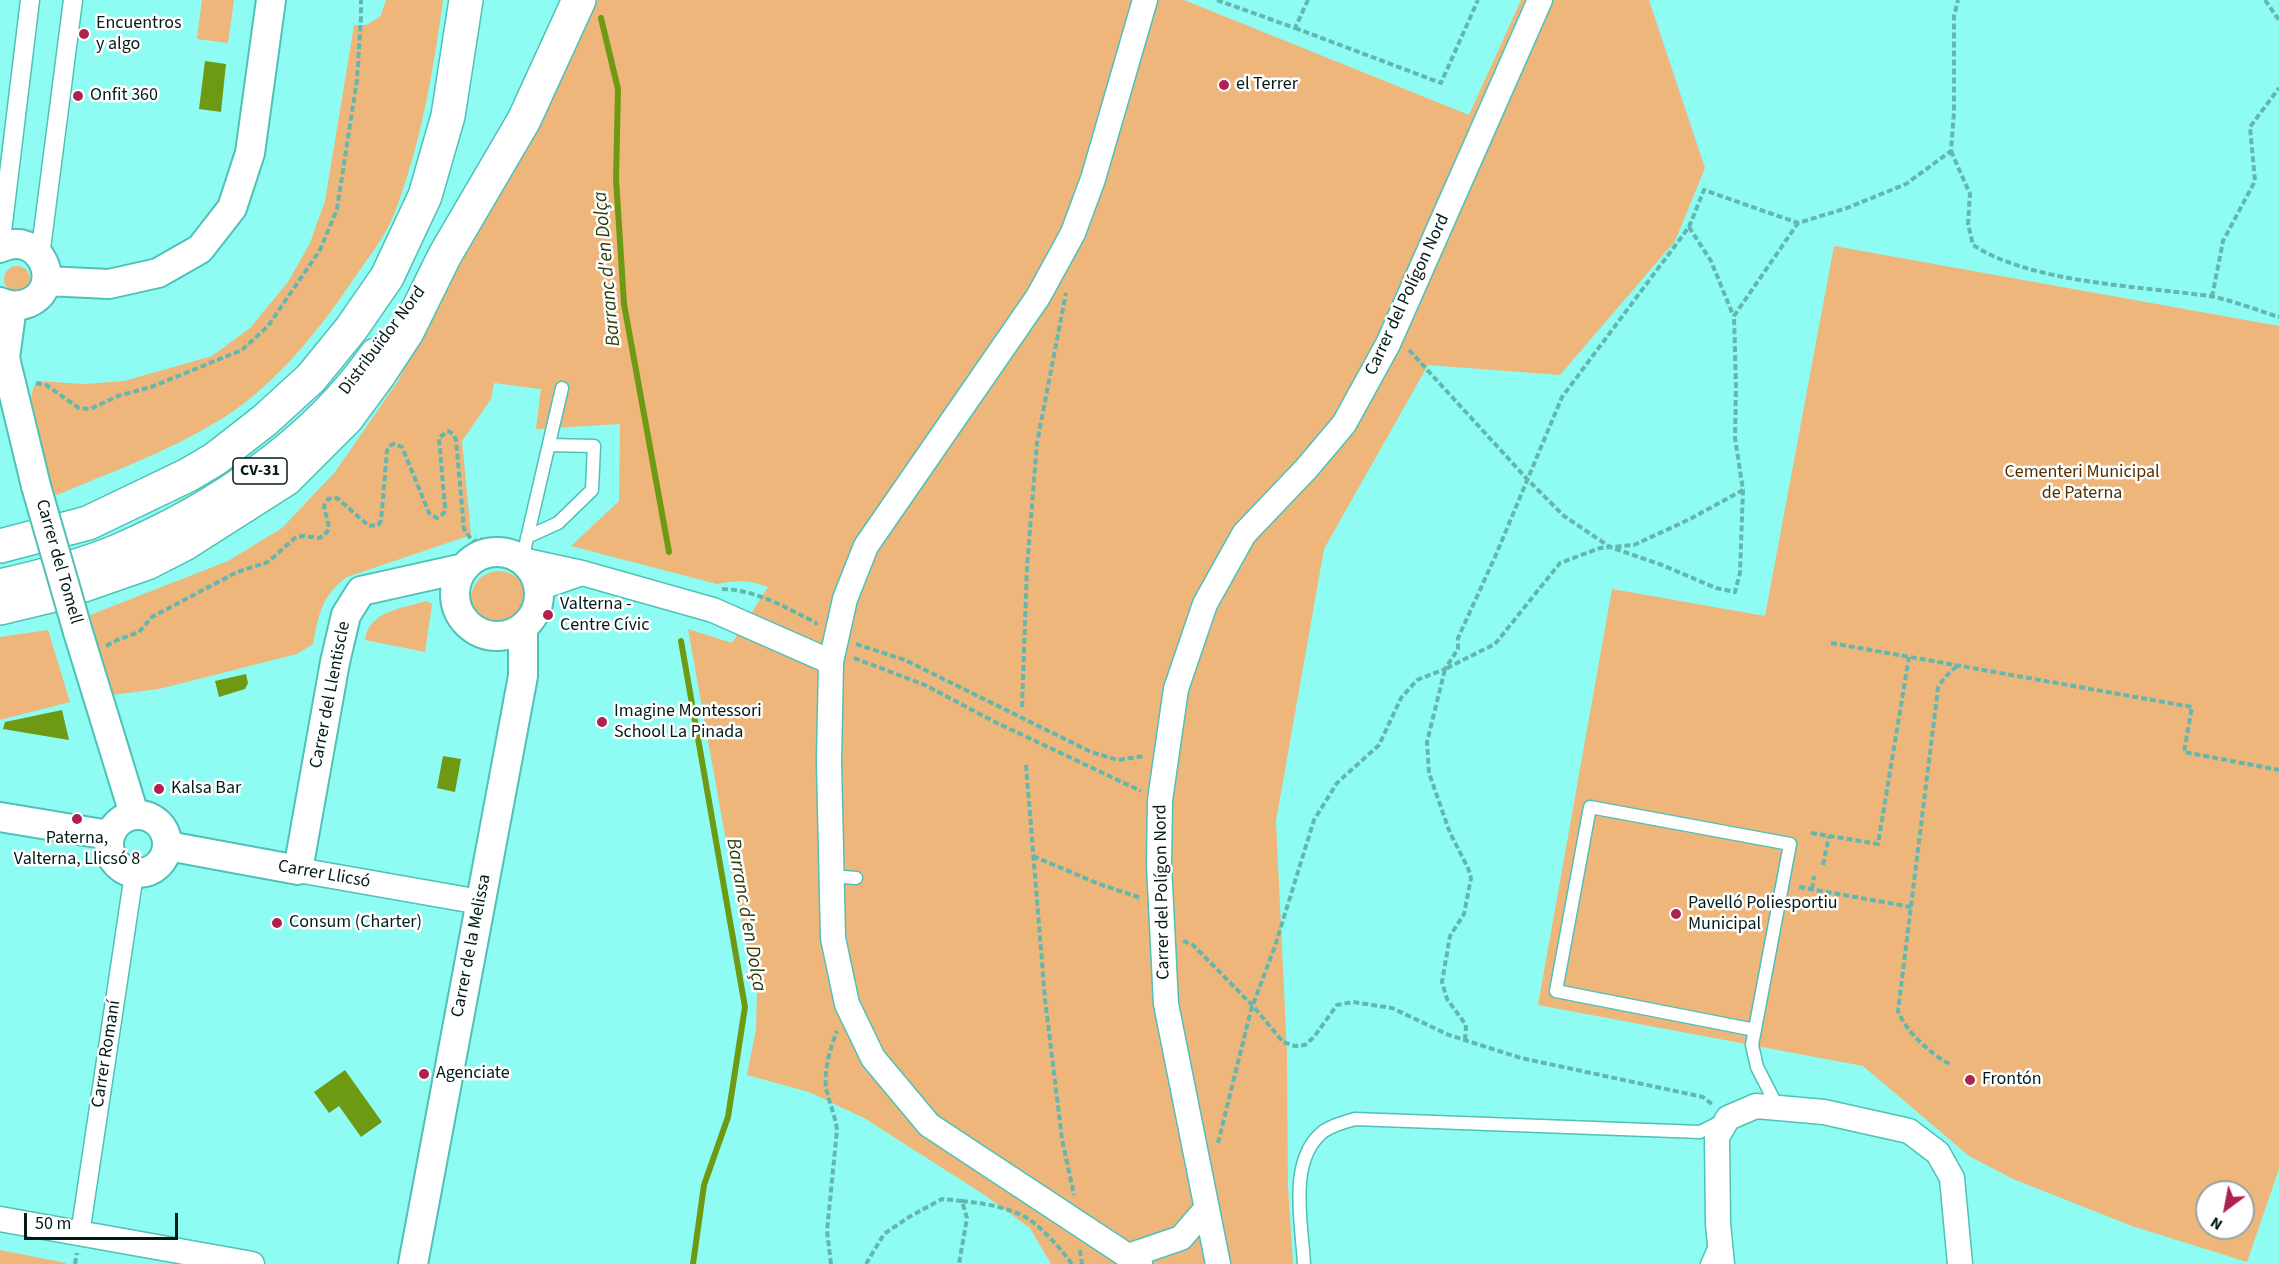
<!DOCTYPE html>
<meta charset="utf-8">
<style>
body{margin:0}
#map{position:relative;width:2279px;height:1264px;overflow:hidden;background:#8efcf2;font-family:"Source Sans 3",sans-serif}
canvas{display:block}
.north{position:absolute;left:2195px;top:1180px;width:60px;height:60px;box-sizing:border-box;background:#fff;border:2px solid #9aa3a3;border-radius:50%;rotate:212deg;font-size:16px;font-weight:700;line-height:24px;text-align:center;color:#021a18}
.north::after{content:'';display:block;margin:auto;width:21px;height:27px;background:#b02050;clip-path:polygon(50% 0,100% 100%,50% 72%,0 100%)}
.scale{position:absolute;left:24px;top:1213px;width:154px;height:27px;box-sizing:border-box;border:3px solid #021a18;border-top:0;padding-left:8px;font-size:18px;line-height:21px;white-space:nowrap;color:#021a18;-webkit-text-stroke:4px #fff;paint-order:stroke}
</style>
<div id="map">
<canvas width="2279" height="1264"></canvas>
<div class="north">N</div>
<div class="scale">50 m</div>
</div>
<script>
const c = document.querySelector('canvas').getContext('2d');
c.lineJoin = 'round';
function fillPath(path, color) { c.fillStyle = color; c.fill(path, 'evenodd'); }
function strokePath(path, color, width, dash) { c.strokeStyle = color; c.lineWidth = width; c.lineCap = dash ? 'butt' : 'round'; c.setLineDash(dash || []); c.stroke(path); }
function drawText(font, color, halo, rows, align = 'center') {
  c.font = font + ' "Source Sans 3",sans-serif'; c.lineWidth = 5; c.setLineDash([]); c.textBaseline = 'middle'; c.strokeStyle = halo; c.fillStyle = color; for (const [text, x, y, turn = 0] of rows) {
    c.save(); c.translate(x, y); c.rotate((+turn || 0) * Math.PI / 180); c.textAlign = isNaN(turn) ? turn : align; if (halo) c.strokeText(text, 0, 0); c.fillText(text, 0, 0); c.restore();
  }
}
const green = new Path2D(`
 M202 0H234L228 43 197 39Z
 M386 0H443C433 73 421 143 395 212 386 235 371 254 357 274 320 329 276 386 218 421 167 452 111 472 57 495L54 494C48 465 19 407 37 381L85 384 124 381 212 356 250 328 288 282 310 243 325 201 354 25H366L380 17Z
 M595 0H1184L1469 115 1521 0H1649L1705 168 1675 241 1560 375 1428 365 1324 549 1276 821 1287 1053 1288 1188 1293 1264H1051L1030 1228 983 1194 864 1118 809 1092 747 1075 756 1029 757 991 733 880 688 629 732 643 768 587C750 580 736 580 717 584L571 546 619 501 620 424 536 429 541 389 494 383 491 399 462 441 471 535 347 577C321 596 319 614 313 644L297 654 159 689 112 695 90 615 228 561 282 528 335 472 398 381 472 238 544 113Z
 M1834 246 2279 326V1169L2247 1262 2132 1226 2013 1179 1969 1156 1863 1066 1538 1005 1612 589 1765 616ZM2207 1192H2243V1228H2207Z
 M4 279a13 13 0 1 1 26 0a13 13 0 1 1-26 0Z
 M471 599a28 28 0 1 1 56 0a28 28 0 1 1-56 0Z
 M426 601 432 604 425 652 365 640C368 611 404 608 426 601Z
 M48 630 70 702 0 720V637Z
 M0 1250 66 1263V1264H0Z`);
const water = new Path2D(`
 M205 61 226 64 221 112 199 109Z
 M246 674 248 683 245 689 219 697 215 681Z
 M62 710 69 740 3 729 5 722Z
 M443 756 461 759 455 792 437 788Z
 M345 1070 382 1122 361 1137 339 1106 329 1113 314 1092Z`);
const stream = new Path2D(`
 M601 18 618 89 616 179 624 304 669 552
 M681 641 745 1007 728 1117 704 1185 693 1264`);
const path = new Path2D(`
 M1217 0 1295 28 1308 0
 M2265 0 2279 20
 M1295 28 1441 83 1478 0
 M1951 151 1970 194 1968 224 1973 245C2031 283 2139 286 2209 296 2232 300 2256 310 2279 317
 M1689 227 1711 261 1733 315
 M2212 297 2223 241 2255 181 2250 127 2279 88
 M1409 350 1528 480 1564 516 1610 547 1662 565 1716 588 1735 592 1740 573 1743 490 1735 438 1736 387 1734 316 1798 223
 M36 383 46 385 79 408 90 409 118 396 151 387 242 350 268 326 320 250 337 209 357 80 361 17V0
 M722 589C757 590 784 607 815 622L817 625
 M1831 643 2192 707 2184 752 2279 770
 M856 644 905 660 1091 752 1118 760 1145 756
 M106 646 117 640 139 632 152 617 237 572 268 562 295 538 302 536 320 538 327 532 329 528 324 506 328 499 337 498 369 526 378 525 381 521 387 451 389 446 394 444 402 447 429 513 437 518 444 513 445 508 439 438 448 431 453 434 456 440 464 529 473 542 479 539 506 545
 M854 658 925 685 993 721 1141 791
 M1022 707 1027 567 1037 443 1066 293
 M1026 765 1045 999 1062 1139 1074 1195
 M1811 833 1878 844 1909 657
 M1033 856 1099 884 1141 898
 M1823 865 1829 836
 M1799 887 1911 907
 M1812 889 1814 876
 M1183 941 1193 945 1253 1006 1283 1042 1295 1046 1305 1045 1314 1037 1337 1005 1353 1002 1392 1008 1449 1035 1521 1058 1703 1097 1713 1105
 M1465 1040 1466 1025 1447 999 1442 982 1450 936 1464 914 1471 878 1468 868 1450 833 1429 773 1427 742 1445 669 1495 644 1560 563 1600 548 1634 545 1690 519 1743 490
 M1949 1064C1929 1052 1907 1033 1898 1011L1938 688 1944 678 1957 666
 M1218 1143 1251 1010 1275 946 1314 820 1337 783 1379 745 1401 698 1417 680 1445 669 1458 649V638L1495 557 1562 397 1689 227 1704 190 1798 223 1847 208 1906 184 1951 151 1954 112V16L1958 0
 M962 1201C981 1203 1014 1208 1030 1220 1046 1232 1060 1248 1072 1264
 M1080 1250 1082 1264
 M75 1264 77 1253
 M831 1264 827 1231 837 1130C835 1115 829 1102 826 1088 824 1070 830 1048 837 1031
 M866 1264 884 1234 909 1217 942 1199 962 1201 967 1218 959 1264`);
const service = new Path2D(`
 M527 537 558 523 592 490 594 446 549 445
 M522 560 562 388
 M831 876 856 878
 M1755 1030 1556 991 1590 807 1790 844 1752 1045 1757 1067 1778 1108
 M1304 1264C1302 1224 1287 1159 1324 1131 1333 1125 1344 1122 1355 1119L1700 1132 1722 1121
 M1707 1264 1715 1246`);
const pedestrian = new Path2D(`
 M0 248 30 0
 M40 256 73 0
 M80 1234 134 874`);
const minor = new Path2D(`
 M522 560 582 573 713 610 831 662
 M539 588 582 573
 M298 870 480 902
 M0 1219 252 1264
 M1128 1256 1181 1238 1206 1209
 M1140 1264 929 1125 873 1058 847 1004 833 938 829 762 831 662 845 599 866 546 1038 297 1073 233 1093 179 1145 0
 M1218 1264 1166 1004 1159 865 1160 800 1176 689 1205 604 1244 534 1306 469 1344 424 1388 344 1540 0
 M1722 1264 1718 1224 1717 1137 1728 1118 1756 1106 1824 1112 1909 1131 1938 1153 1952 1178 1960 1264`);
const tertiary = new Path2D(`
 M0 248C40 228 66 287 28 303 18 307 9 306 0 302
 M46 281 109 284 158 273 200 249 232 208 250 153 271 0
 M12 306 5 358 36 486
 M455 594a42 42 0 1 1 84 0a42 42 0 1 1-84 0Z
 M78 632 134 814
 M109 844a29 29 0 1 1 58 0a29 29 0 1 1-58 0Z
 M0 817 109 835
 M168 846 298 870 335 662 346 615 361 591 464 568
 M413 1264 523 676V628`);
const primary = new Path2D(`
 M0 586C40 577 80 567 118 551 216 509 314 444 376 355`);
const trunk = new Path2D(`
 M0 546 88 523 188 475 215 459 265 420 311 378 351 329 387 277 425 196 448 116 466 0
 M0 608 58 594 147 563 184 544 286 479 347 418 378 376 407 332 445 255 524 120 579 0`);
const tertiaryBridge = new Path2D(`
 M36 486 78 632`);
const markers = [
 [84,34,6,"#b02050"],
 [1224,85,6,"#b02050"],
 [78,96,6,"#b02050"],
 [548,615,6,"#b02050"],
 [602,722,6,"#b02050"],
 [159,789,6,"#b02050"],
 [77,819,6,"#b02050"],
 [1676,914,6,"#b02050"],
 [277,923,6,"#b02050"],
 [424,1074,6,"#b02050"],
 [1970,1080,6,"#b02050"]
];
const shields = [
 [260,471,54]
];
const shieldNames = [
 ["CV-31",260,471]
];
const poiNames = [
 ["Encuentros",96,24],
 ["y algo",96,45],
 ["el Terrer",1236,85],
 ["Onfit 360",90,96],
 ["Valterna -",560,605],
 ["Centre Cívic",560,626],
 ["Imagine Montessori",614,712],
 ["School La Pinada",614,733],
 ["Kalsa Bar",171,789],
 ["Paterna,",77,839,"center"],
 ["Valterna, Llicsó 8",77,860,"center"],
 ["Pavelló Poliesportiu",1688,904],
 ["Municipal",1688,925],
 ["Consum (Charter)",289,923],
 ["Agenciate",436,1074],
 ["Frontón",1982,1080]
];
const streetNames = [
 ["Carrer del Polígon Nord",1408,295,-65],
 ["Distribuïdor Nord",383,341,-53],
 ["Carrer del Tomell",58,562,74],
 ["Carrer del Llentiscle",331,695,-79],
 ["Carrer Llicsó",324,875,10],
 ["Carrer del Polígon Nord",1163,892,-91],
 ["Carrer de la Melissa",472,946,-79],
 ["Carrer Romaní",107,1054,-81]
];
const parkNames = [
 ["Cementeri Municipal",2082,473],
 ["de Paterna",2082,494]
];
const waterNames = [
 ["Barranc d'en Dolça",608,269,-95],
 ["Barranc d'en Dolça",745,915,80]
];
fillPath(green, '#eeb67a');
fillPath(water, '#6d9a12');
strokePath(stream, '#6d9a12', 6);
strokePath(service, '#4fc1b7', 15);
strokePath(pedestrian, '#4fc1b7', 21);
strokePath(minor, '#4fc1b7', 27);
strokePath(tertiary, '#4fc1b7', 32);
strokePath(primary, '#4fc1b7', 36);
strokePath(trunk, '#4fc1b7', 36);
strokePath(path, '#63b7af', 4, [6, 3]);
strokePath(service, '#fff', 12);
strokePath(pedestrian, '#fff', 18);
strokePath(minor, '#fff', 24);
strokePath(tertiary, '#fff', 28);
strokePath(primary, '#fff', 33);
strokePath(trunk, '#fff', 33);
strokePath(tertiaryBridge, '#4fc1b7', 32, []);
strokePath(tertiaryBridge, '#fff', 28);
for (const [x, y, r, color] of markers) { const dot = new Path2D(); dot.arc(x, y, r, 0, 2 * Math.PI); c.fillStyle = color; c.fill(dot); strokePath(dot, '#fff', 2); }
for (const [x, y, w] of shields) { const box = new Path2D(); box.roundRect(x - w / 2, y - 13, w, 26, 4.5); c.fillStyle = '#fff'; c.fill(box); strokePath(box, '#021a18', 1.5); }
drawText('bold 16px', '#021a18', null, shieldNames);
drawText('18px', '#021a18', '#fff', poiNames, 'left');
drawText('18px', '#021a18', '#fff', streetNames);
drawText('18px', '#522f00', '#fff', parkNames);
drawText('italic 20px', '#2a3c0b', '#fff', waterNames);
</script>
